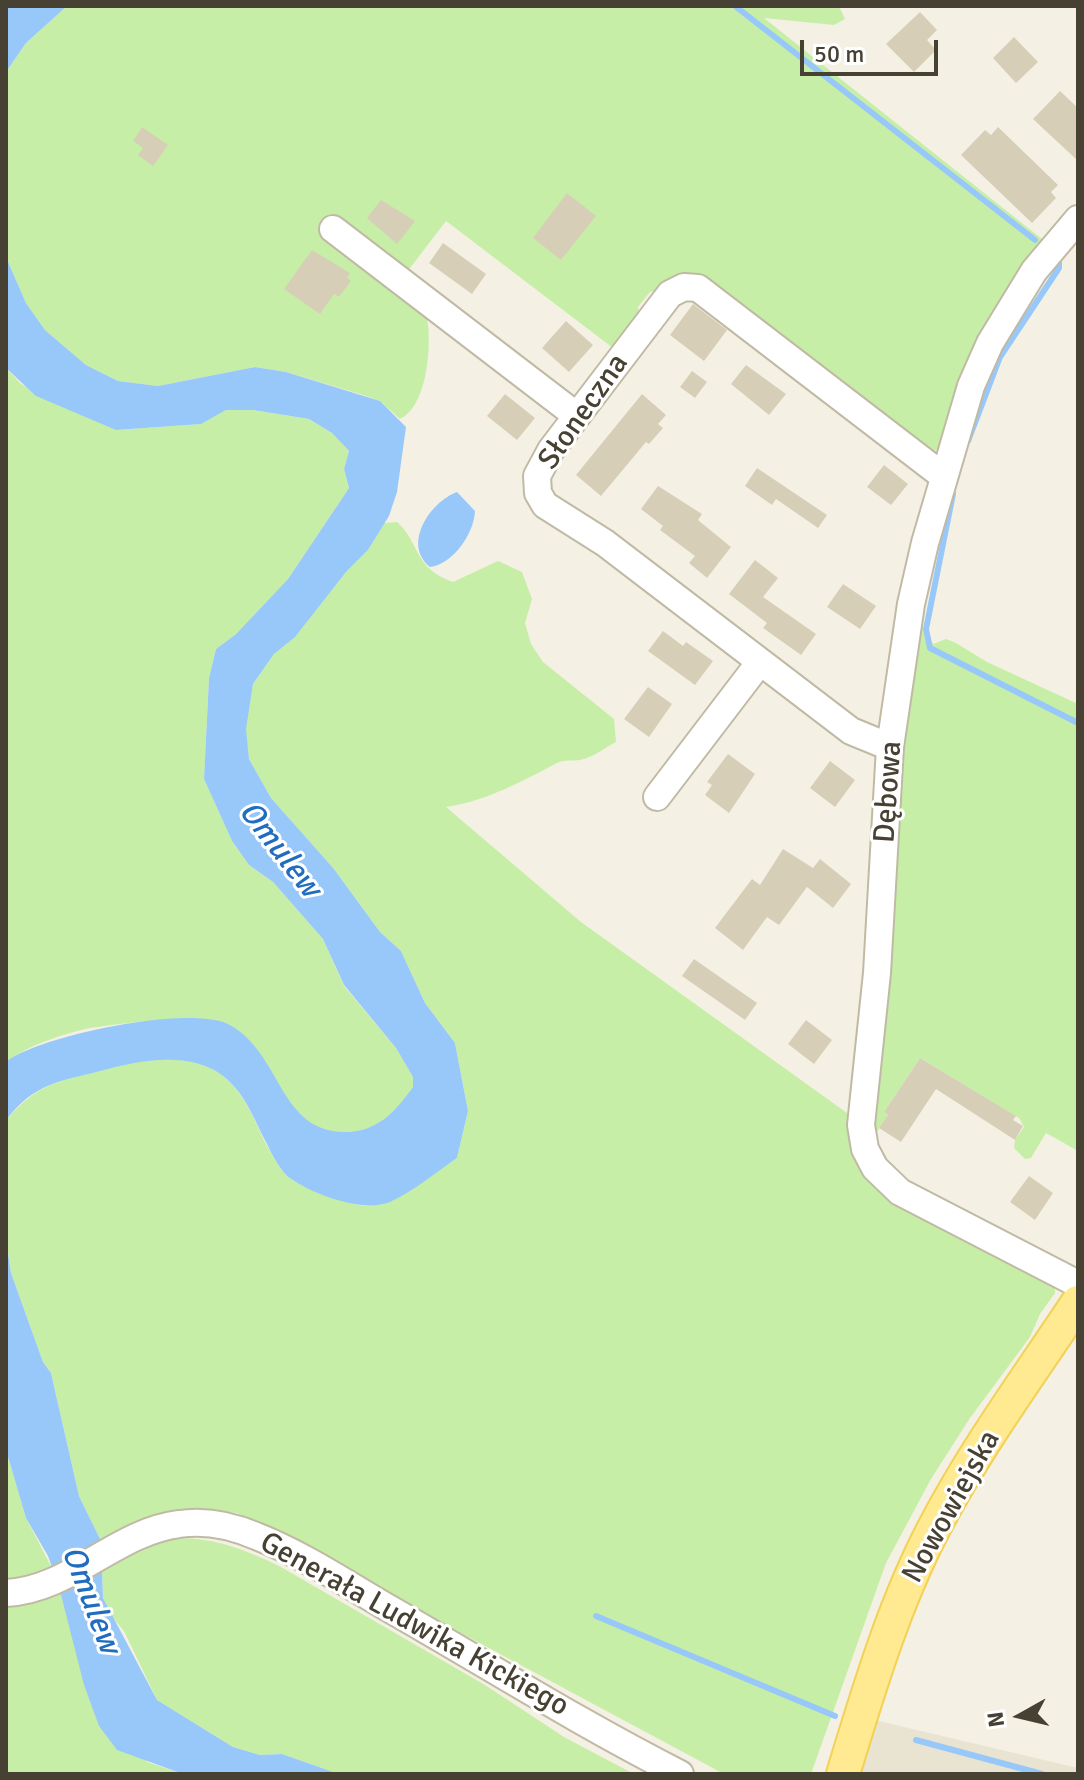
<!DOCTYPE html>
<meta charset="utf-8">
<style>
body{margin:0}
#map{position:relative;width:1084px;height:1780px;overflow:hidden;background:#f4f1e4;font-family:Signika,sans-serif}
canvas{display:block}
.frame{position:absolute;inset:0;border:8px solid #474133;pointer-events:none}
.north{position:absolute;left:980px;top:1676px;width:80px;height:80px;-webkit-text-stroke:6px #fff;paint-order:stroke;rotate:262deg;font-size:22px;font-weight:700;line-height:32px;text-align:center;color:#474133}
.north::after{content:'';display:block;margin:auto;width:28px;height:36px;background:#474133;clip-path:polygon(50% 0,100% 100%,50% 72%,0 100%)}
.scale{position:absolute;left:800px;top:40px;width:138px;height:36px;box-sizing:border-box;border:4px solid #474133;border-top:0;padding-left:10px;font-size:24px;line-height:28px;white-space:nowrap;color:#474133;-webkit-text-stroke:6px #fff;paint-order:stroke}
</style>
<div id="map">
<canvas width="1084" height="1780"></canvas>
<div class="frame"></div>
<div class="north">N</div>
<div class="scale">50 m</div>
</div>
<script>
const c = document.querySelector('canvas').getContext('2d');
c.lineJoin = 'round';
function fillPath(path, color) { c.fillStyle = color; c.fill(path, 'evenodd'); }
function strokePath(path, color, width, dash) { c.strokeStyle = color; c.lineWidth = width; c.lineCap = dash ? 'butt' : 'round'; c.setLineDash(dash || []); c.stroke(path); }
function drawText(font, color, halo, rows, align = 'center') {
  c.font = font + ' Signika,sans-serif'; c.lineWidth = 6; c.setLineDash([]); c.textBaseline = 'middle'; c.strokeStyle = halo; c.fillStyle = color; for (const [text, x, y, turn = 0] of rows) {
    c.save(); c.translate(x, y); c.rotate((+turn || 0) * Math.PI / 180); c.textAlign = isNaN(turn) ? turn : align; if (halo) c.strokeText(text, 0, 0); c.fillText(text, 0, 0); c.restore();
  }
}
const residential = new Path2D(`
 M866 1718 1078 1768V1774H849Z`);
const green = new Path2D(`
 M67 6H839L845 19 834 25 764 18 1047 243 942 444 933 453 705 282 650 292 638 307 639 314 613 348 446 221 407 272C414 288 427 309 428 325 431 352 426 407 400 419L380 401 363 395 286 372 255 367 158 386 118 381 86 365 45 330 26 303 6 257V72L26 43Z
 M6 368 21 384 116 430 200 424 226 410H253L309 419 332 433 349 451 344 469 349 488 288 579 236 634 216 649 209 678 204 779 232 841 249 865 273 882 323 939 344 986 396 1048 413 1077V1088C395 1112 377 1132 345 1132 335 1132 324 1132 315 1128 289 1115 264 1047 230 1025 208 1011 118 1024 90 1028 62 1034 29 1045 6 1062Z
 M397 522C420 542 413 568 453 582L498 561 522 572 532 599 525 623 531 644 543 662 614 719 616 742C606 747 595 756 584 759 576 762 567 759 559 762 522 781 487 801 446 807L581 922 847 1113 855 1146 1055 1284V1293L1040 1314 1030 1337 970 1418 931 1479 886 1563 811 1774H724L237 1513 192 1508 101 1541 79 1496 51 1373 43 1362 11 1273 6 1241V1120C39 1082 60 1081 106 1069 140 1060 181 1053 214 1070 242 1085 253 1118 266 1144 272 1155 281 1172 291 1179 304 1188 357 1209 371 1205 404 1196 429 1177 457 1158L468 1111 455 1043 425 1003 401 951 380 932 334 869 271 798 249 759 245 729 253 684 274 654 294 637 346 572 368 550 384 523Z
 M917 620 923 621V629L933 644 946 639 956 643 987 662 1078 704V1151L1046 1133 1031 1158 1025 1159 1014 1148 1015 1140 1024 1127 1019 1118 920 1058 884 1112 888 1115 871 1141 897 784Z
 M6 1450 26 1518 54 1572 6 1582Z
 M178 1538C217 1538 246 1550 281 1567L485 1685 564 1737 634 1774H339L282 1754 260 1755 233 1747 157 1700 124 1631 109 1613 103 1597 102 1569 147 1543Z
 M59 1587 74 1642 147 1762 183 1774H6V1600Z`);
const water = new Path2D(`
 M6 6H67L26 43 6 72Z
 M6 257 26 303 45 330 86 365 118 381 158 386 255 367 286 372 380 401 406 427 397 492 389 516 368 550 346 572 295 637 274 654 253 684 246 729 249 759 271 798 334 869 380 932 401 951 425 1003 455 1043 468 1111 457 1158C435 1173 414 1191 390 1202 363 1213 315 1195 291 1179 281 1172 272 1155 267 1144 253 1118 243 1086 214 1070 180 1052 136 1061 100 1071 58 1082 35 1083 6 1120V1062C40 1035 193 1004 230 1025 282 1054 279 1132 345 1132 377 1132 395 1112 413 1087V1077L396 1048 344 985 323 939 273 882 249 865 232 841 204 779 209 678 216 649 236 634 288 579 349 488 344 469 349 451 332 433 309 419 253 410H226L201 424 116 430 36 396 6 368Z
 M457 492 475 511C474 534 453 564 430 567 402 544 430 502 457 492Z
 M6 1241 11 1273 43 1362 51 1373 79 1496 101 1541 103 1598 157 1700 233 1747 260 1755 282 1754 339 1774H183L117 1750 99 1726 84 1685 59 1587 48 1556 26 1518 6 1450Z`);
const stream = new Path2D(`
 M735 6 1035 240
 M968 441 1000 357 1059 268V258
 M953 494 926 629 930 648 1078 723
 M596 1616 835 1716
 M916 1740 1042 1774`);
const building = new Path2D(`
 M920 12 937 30 927 40 936 50 914 72 886 44Z
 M1014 37 1038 62 1016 83 993 58Z
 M1060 91 1078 108V161L1033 119Z
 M142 127 168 145 153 166 138 155 143 148 133 141Z
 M998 127 1058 185 1051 192 1056 198 1032 223 961 155 985 130 991 135Z
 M567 193 596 216 561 260 533 238Z
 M381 200 415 221 397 244 367 218Z
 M443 243 486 274 472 294 429 263Z
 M312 250 350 273 347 277 351 281 339 297 334 294 320 314 284 289Z
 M693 304 727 330 704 361 670 335Z
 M566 321 593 345 569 372 542 348Z
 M746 365 786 394 769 415 731 384Z
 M692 371 707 382 695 398 680 387Z
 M505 394 535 418 517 440 487 416Z
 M642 394 666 415 658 424 663 428 649 444 646 442 601 496 576 475Z
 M884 465 908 484 891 505 867 487Z
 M757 468 827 515 818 528 776 499 772 505 745 486Z
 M658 486 702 514 698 520 731 547 707 578 689 563 695 556 660 530 663 526 641 509Z
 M755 560 778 578 763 597 816 634 801 655 763 628 767 623 729 594Z
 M843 584 876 606 860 629 827 607Z
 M663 631 683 646 686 642 713 661 695 685 648 651Z
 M648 687 672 704 649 737 624 719Z
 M728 754 755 774 729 813 705 795 712 785 707 782Z
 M830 761 855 780 835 807 810 788Z
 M783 849 813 868 820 859 851 884 833 908 807 887 779 925 767 917 743 950 715 928 752 879 760 885Z
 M694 959 757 1003 745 1020 682 976Z
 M806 1020 832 1040 814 1064 788 1044Z
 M920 1058 1016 1116 1013 1120 1023 1126 1015 1140 936 1089 901 1142 879 1128 888 1115 884 1112Z
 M1029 1176 1053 1193 1035 1220 1010 1202Z`);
const minor = new Path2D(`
 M1078 219 1034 271 990 343 971 386 925 543 911 604 890 747 877 973 861 1125 865 1149 875 1168 900 1192 1078 1284
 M333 229 577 416
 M890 747 851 731 605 543 545 505 538 493 537 476 551 450 670 294 684 287 698 288 943 476
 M657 797 760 662
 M6 1593C70 1590 116 1532 179 1524 205 1520 233 1526 256 1536 302 1554 347 1584 390 1609 486 1664 581 1724 680 1774`);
const major = new Path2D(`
 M843 1774C868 1692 894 1604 934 1528 975 1449 1029 1376 1078 1302`);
const streetNames = [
 ["Słoneczna",584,412,-55],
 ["Dębowa",889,792,-86],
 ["Nowowiejska",952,1507,-61],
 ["Generała Ludwika Kickiego",414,1625,29]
];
const waterNames = [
 ["Omulew",279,850,52],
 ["Omulew",90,1600,69]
];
fillPath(residential, '#e9e3d1');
fillPath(green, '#c7eea7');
fillPath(water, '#98c8f9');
strokePath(stream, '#98c8f9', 6);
fillPath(building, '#d7ceb8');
strokePath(minor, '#c0baa5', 30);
strokePath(major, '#f2d154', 36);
strokePath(minor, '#fff', 26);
strokePath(major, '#ffea92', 32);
drawText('30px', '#474133', '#fff', streetNames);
drawText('italic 32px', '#206dbf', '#fff', waterNames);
</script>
